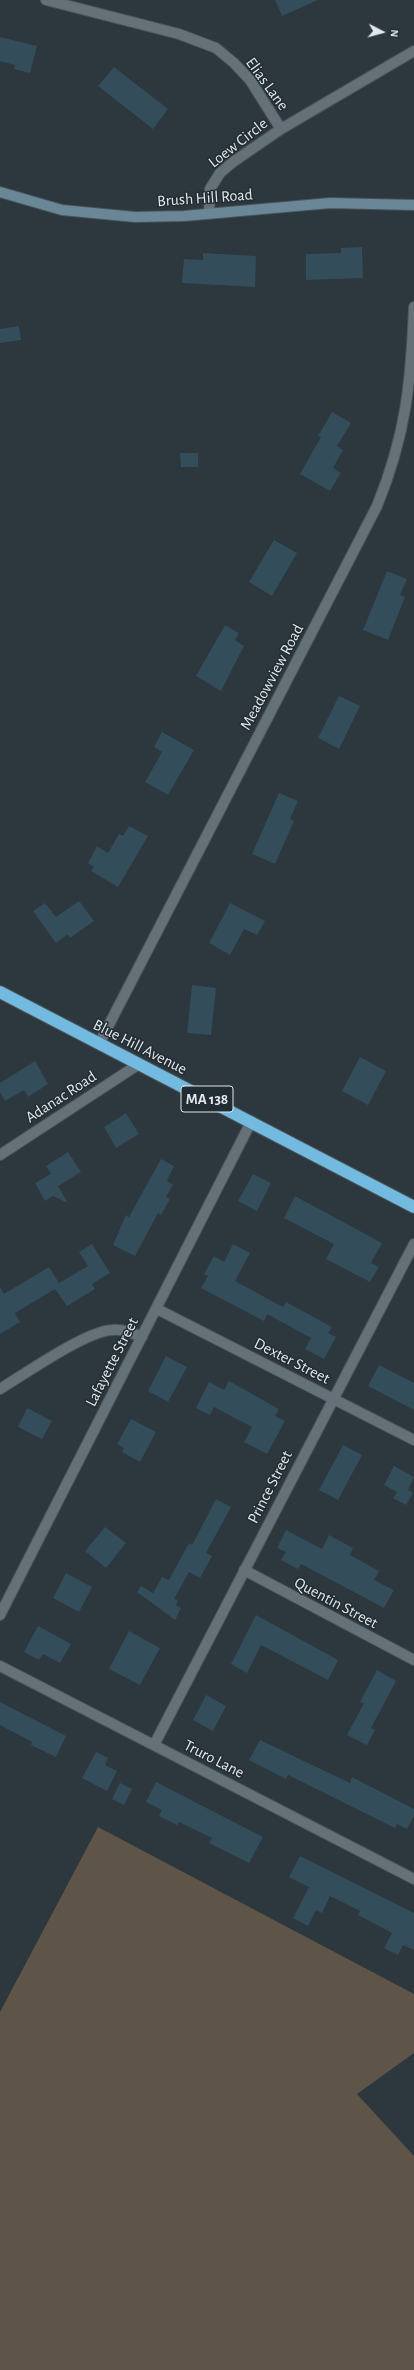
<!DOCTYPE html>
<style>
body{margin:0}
#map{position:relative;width:414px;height:2370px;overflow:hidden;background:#2c373e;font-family:"Alegreya Sans",sans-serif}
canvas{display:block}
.north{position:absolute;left:362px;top:12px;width:40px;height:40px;-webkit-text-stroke:3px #222d33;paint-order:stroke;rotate:96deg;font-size:11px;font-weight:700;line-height:16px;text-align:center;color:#e2e8ed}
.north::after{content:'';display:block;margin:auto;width:14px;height:18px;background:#e2e8ed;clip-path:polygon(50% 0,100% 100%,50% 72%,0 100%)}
</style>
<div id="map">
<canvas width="414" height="2370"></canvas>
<div class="north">N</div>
</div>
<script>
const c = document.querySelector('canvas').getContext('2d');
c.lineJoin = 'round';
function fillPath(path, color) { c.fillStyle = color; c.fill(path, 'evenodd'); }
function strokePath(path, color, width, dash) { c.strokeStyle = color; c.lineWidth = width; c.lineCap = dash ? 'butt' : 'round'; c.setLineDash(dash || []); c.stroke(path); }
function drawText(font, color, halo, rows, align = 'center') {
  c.font = font + ' "Alegreya Sans",sans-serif'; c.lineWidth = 3; c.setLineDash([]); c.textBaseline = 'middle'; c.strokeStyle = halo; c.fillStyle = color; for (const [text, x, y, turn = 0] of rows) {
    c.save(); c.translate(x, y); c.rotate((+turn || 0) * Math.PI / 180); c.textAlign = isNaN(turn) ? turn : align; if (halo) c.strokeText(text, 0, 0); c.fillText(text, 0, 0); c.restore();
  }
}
const green = new Path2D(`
 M98 1827 414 1994V2053L357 2094 414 2156V2370H0V2012Z`);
const building = new Path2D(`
 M275 0H318L282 16Z
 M0 37 37 46 30 73 14 69 15 65 0 61Z
 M114 67 168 109 153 129 98 86Z
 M362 247 363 278 306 280V254L341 253V248Z
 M203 253 256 256 255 287 182 283 184 259 203 260Z
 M19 326 21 340 0 343V329Z
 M332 412 351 423 337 446 343 450 333 468 341 473 330 491 300 474 321 437 318 436Z
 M180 453H198V467H181Z
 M274 540 297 553 272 596 249 582Z
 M387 571 407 579 400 595 405 597 388 640 363 630Z
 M225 625 239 633 235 640 244 646 221 691 196 676Z
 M339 696 360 706 339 749 318 738Z
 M162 732 194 750 168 795 145 782 162 752 154 747Z
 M279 793 298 801 290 819 294 821 275 864 252 854Z
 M129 826 148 836 118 887 91 871 94 867 88 863 97 846 108 853 119 834 123 836Z
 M79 901 94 921 70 938 68 934 56 943 33 911 45 903 56 917Z
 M230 903 265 921 257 935 244 929 230 955 209 943Z
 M192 985 216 988 211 1035 187 1033Z
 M360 1057 386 1071 368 1105 342 1091Z
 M35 1061 48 1084 28 1097 24 1090 5 1101 0 1092V1083Z
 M126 1113 139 1134 116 1148 104 1127Z
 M68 1152 81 1172 58 1186 68 1203 53 1196 45 1201 35 1183 51 1174 46 1166Z
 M161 1159 174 1166 167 1181 173 1185 166 1197 170 1199 161 1215 158 1213 135 1256 113 1245 126 1215 129 1217Z
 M253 1174 271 1183 257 1211 238 1201Z
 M295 1196 382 1243 371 1263 379 1267 370 1282 326 1259 334 1244 284 1218Z
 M92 1244 110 1273 92 1284 95 1289 67 1306 55 1289 15 1313 20 1322 0 1334V1287L4 1294 49 1267 59 1283 88 1266 79 1252Z
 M233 1244 250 1253 235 1281 283 1307 286 1302 332 1327 328 1333 336 1337 324 1359 305 1349 311 1338 267 1314 264 1321 201 1288 208 1276 204 1274 214 1256 224 1262Z
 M166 1356 187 1367 168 1402 148 1391Z
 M379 1365 414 1383V1410L368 1386Z
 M229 1381 279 1409 275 1416 285 1421 267 1454 244 1442 252 1427 214 1407 210 1415 196 1408 209 1382 224 1390Z
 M27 1408 52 1421 42 1439 18 1427Z
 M131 1419 156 1432 140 1462 122 1452 124 1448 117 1444Z
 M343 1445 362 1455 338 1500 319 1490Z
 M394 1466 414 1477 408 1490 413 1493 406 1505 393 1498 397 1492 384 1485Z
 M216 1499 231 1507 206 1553 212 1556 200 1578 189 1572 174 1599 178 1600 176 1605 181 1608 175 1620 137 1592 141 1586 153 1593 162 1577 169 1580 189 1543 192 1545Z
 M105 1527 126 1543 106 1568 85 1551Z
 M286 1530 322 1549 329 1535 353 1548 350 1555 379 1571 374 1580 394 1590 384 1608 301 1564 298 1569 281 1560 286 1552 277 1548Z
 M66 1573 92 1587 79 1612 53 1598Z
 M256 1615 338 1660 328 1680 261 1645 247 1673 231 1664Z
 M38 1626 71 1644 60 1663 43 1654 39 1660 24 1652Z
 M129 1631 160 1648 140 1685 109 1669Z
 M377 1670 396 1681 371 1728 375 1730 367 1745 347 1735 364 1703 360 1702Z
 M206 1695 226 1706 213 1731 193 1720Z
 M0 1702 66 1736 56 1757 31 1745 32 1742 0 1725Z
 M260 1740 350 1783 352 1777 414 1809V1816L407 1829 397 1824 395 1828 288 1775 286 1779 249 1760Z
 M96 1752 108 1758 105 1765 117 1771 107 1791 82 1778Z
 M156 1782 263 1837 249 1863 209 1843 212 1838 179 1822 177 1825 159 1816 162 1810 146 1802Z
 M120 1783 132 1789 124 1805 112 1799Z
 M300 1856 414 1913V1950L403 1945 398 1955 384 1948 392 1933 358 1915 360 1911 330 1896 322 1913 316 1910 308 1926 293 1918 309 1887 289 1877Z`);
const street = new Path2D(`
 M46 0 179 34 216 48 234 63 250 80 281 129
 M209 214 210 189 220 173 233 162 281 129 414 51
 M99 1044 377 506C406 435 411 382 414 307
 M0 1155 139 1064
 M157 1309 414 1440
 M0 1389C25 1374 86 1331 112 1330 123 1329 132 1333 142 1337
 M244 1570 414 1660
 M0 1615 251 1122
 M0 1666 414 1879
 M154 1745 414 1244`);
const secondary = new Path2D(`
 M0 192 62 210 135 217 184 216 330 203 414 205`);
const highway = new Path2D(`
 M0 992 414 1207`);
const shields = [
 [207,1099,52]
];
const shieldNames = [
 ["MA 138",207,1099]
];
const streetNames = [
 ["Elias Lane",267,84,54],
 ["Loew Circle",238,143,-38],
 ["Brush Hill Road",205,198,-4],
 ["Meadowview Road",272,677,-62],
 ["Blue Hill Avenue",140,1047,27],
 ["Adanac Road",61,1097,-33],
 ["Dexter Street",292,1361,27],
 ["Lafayette Street",112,1362,-63],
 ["Prince Street",270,1487,-63],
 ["Quentin Street",336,1603,28],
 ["Truro Lane",214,1759,27]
];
fillPath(green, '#5f5448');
fillPath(building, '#334d5b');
strokePath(street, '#4a5358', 12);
strokePath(secondary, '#4a5358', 12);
strokePath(highway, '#4a5358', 14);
strokePath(street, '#657178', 10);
strokePath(secondary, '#698797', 10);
strokePath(highway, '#73bae0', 12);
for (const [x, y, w] of shields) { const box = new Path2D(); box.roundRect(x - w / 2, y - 13, w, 26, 3); c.fillStyle = '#222d33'; c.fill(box); strokePath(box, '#e2e8ed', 1); }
drawText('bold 15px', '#e2e8ed', null, shieldNames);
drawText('16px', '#e2e8ed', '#222d33', streetNames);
</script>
